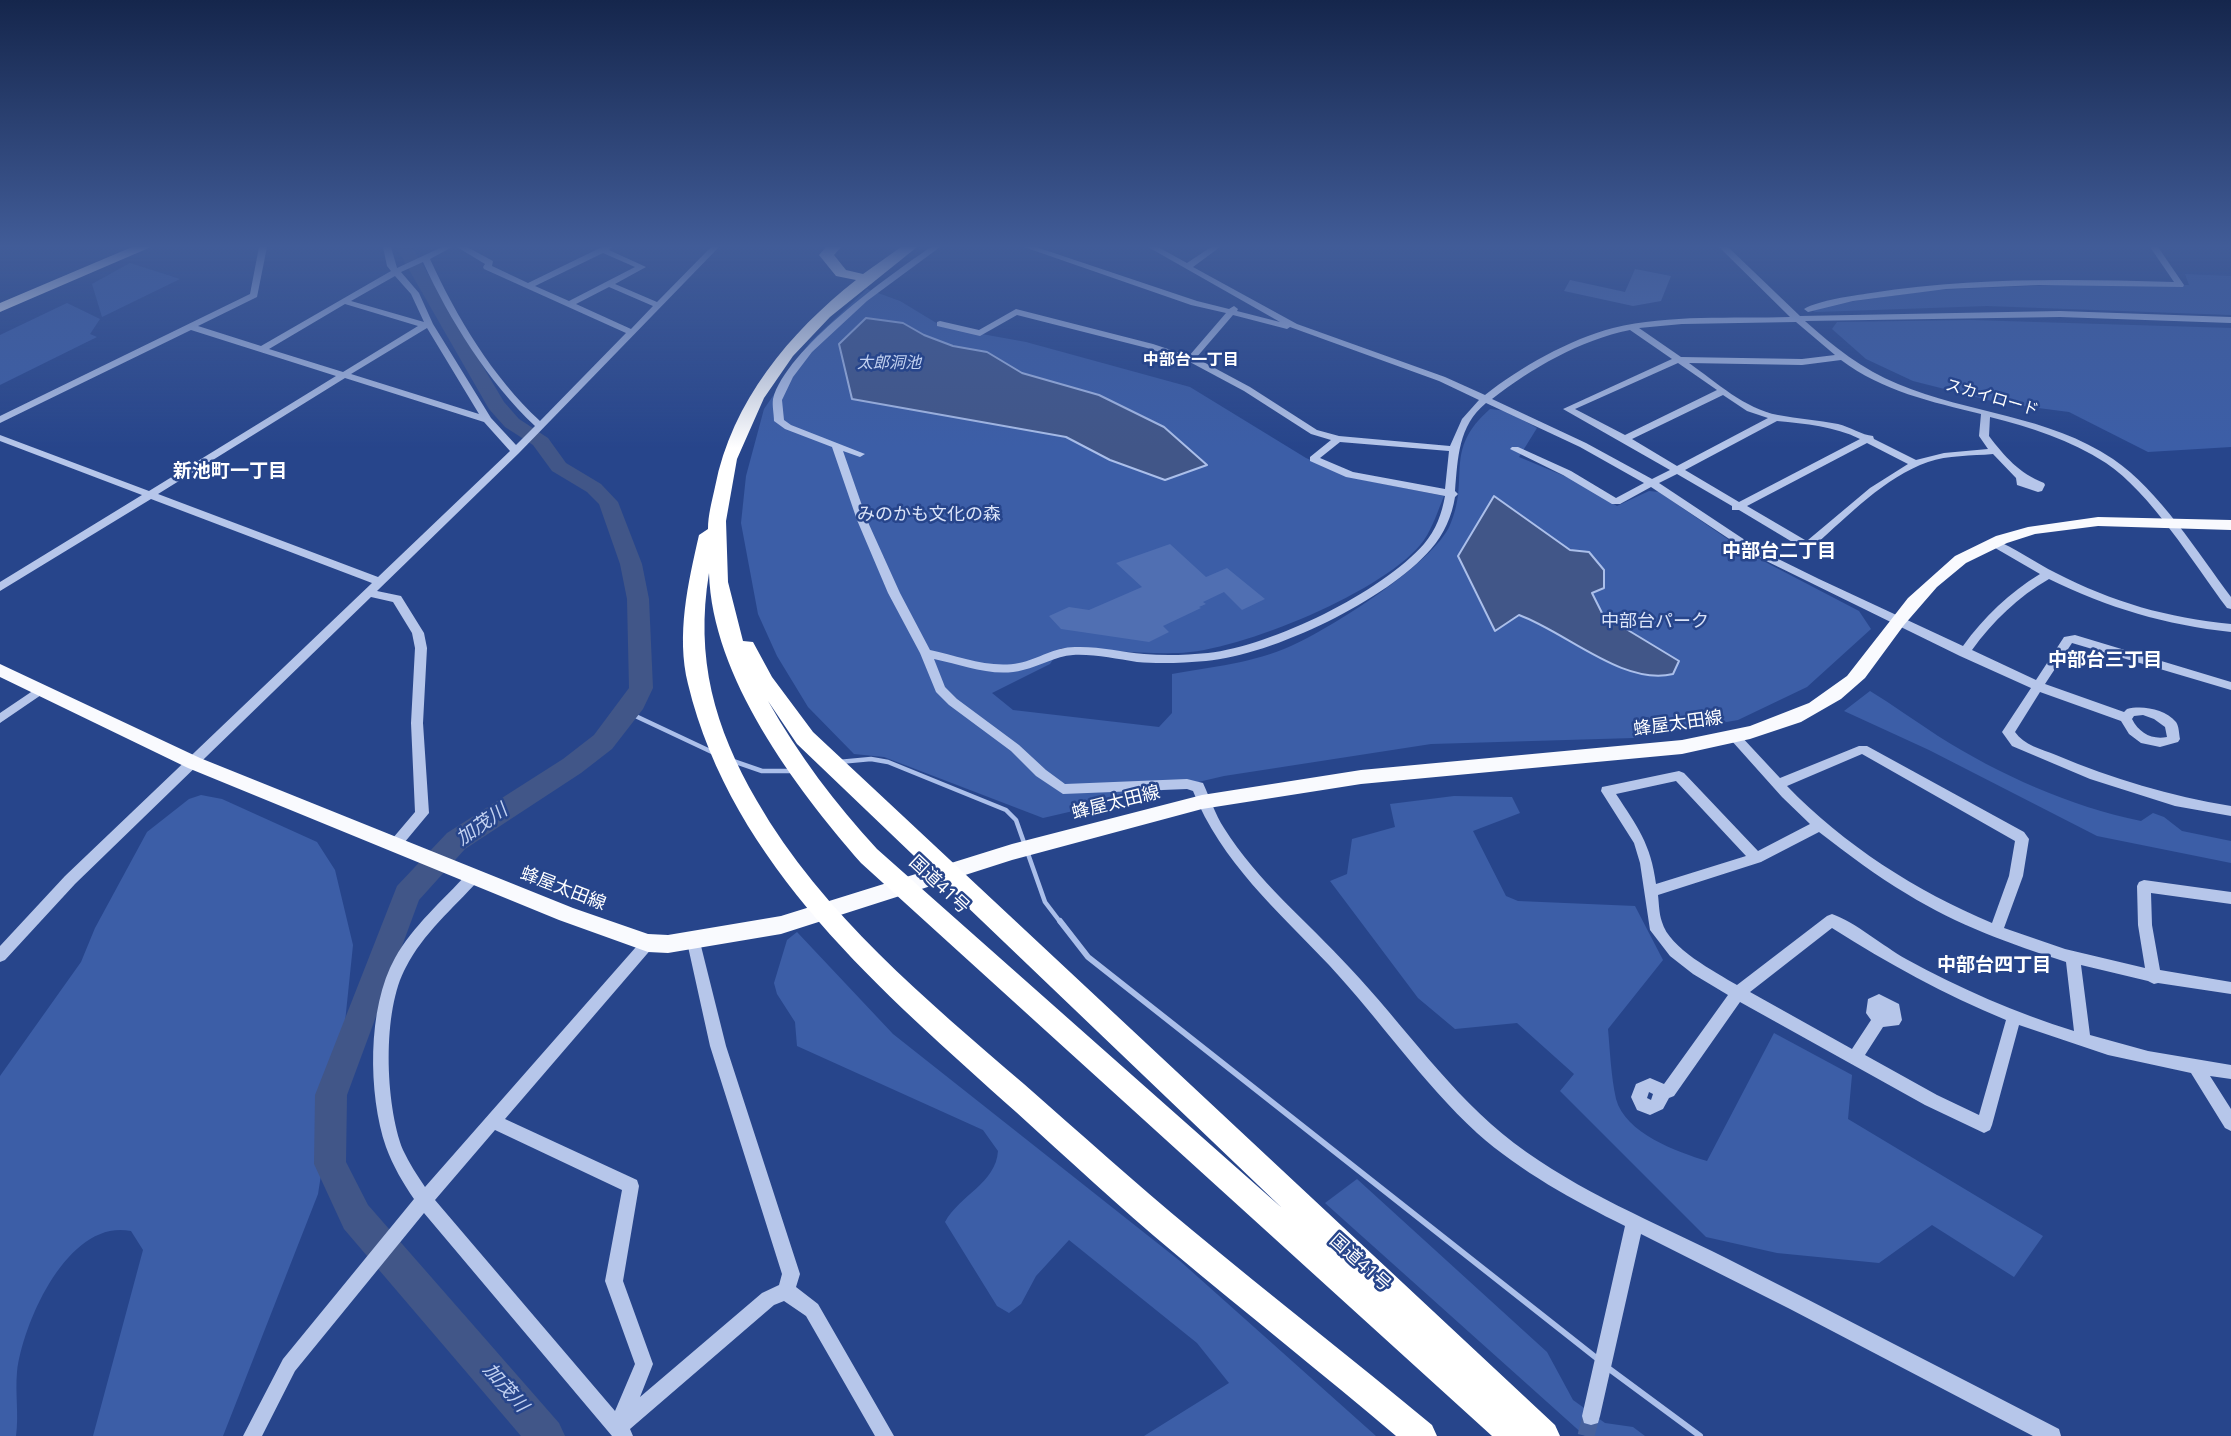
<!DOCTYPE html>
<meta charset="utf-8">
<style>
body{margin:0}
canvas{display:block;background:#27458b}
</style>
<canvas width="2231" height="1436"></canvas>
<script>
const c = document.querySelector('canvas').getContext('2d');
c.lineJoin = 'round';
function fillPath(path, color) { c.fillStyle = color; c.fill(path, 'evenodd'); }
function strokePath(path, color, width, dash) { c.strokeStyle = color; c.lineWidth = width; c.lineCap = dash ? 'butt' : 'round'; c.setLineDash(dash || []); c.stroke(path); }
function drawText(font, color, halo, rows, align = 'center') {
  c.font = font + ' "Noto Sans","Noto Sans JP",sans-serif'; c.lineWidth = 5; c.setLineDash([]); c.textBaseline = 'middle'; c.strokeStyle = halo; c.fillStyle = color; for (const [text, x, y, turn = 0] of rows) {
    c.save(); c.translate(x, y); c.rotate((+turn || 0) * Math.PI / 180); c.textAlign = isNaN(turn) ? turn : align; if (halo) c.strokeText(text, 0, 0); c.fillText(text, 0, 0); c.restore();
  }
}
const green = new Path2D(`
 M130 263 180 279 102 317 92 284Z
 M2185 274 2231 276V315L1987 306 1816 312 1805 308 1934 290 2078 284 2189 285Z
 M867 289 900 301 943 327 1026 342 1190 387 1306 458 1349 477 1444 496C1438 510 1433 527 1424 540 1389 590 1238 652 1178 653 1139 654 1099 649 1061 648L1050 664 992 693 1013 710 1159 727 1172 713V674C1211 667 1254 663 1291 646 1330 629 1434 563 1450 525 1471 478 1442 451 1490 409L1507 411 1537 428 1519 457 1574 480 1617 506 1649 491 1659 492 1748 553 1859 611 1871 629 1807 687 1738 720 1633 738 1431 744 1224 776 1043 818 884 757 854 754 808 707 777 656 758 614 741 523 746 476 764 409 810 342Z
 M67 303 100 319 90 334 97 337 0 385V335Z
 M1971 320 2231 328V447L2148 452 2069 412 2000 403 1913 381 1866 359 1832 329 1837 322Z
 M1870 691C1893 705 1915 721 1938 736 2000 775 2069 806 2141 821L2153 813 2164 817 2182 831 2231 841V863L2097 836 1929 750 1844 711Z
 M201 795 222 799 317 842 335 870 353 945 345 1022 318 1194 223 1436H93L143 1250 131 1231C69 1218 23 1321 17 1372 15 1393 19 1415 16 1436H0V1076L81 962 95 928 147 832 189 799Z
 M1454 796 1512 797 1520 813 1473 831 1506 896 1518 901 1635 906 1663 960 1608 1029C1610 1051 1611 1076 1616 1099 1625 1133 1677 1152 1707 1161L1774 1033 1852 1075 1848 1119 2043 1236 2014 1277 1932 1225 1879 1263 1777 1253 1706 1237 1560 1091 1574 1074 1517 1023 1455 1029 1418 998 1330 881 1347 874 1352 839 1395 827 1390 804Z
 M797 932 893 1034 1180 1261 1376 1436H1144L1229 1383 1197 1343 1069 1240 1036 1276 1021 1304 1009 1313 997 1306 945 1222C960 1195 996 1183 998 1151L983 1130 797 1046 795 1022 777 994 774 983 787 940Z
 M1357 1179 1547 1352 1573 1400 1605 1423 1633 1427 1645 1436H1585L1325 1203Z`);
const water = new Path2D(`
 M866 318 903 323 924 335 953 346 987 352 1022 373 1099 395 1164 427 1207 465 1165 480 1110 460 1066 437 852 399 839 344Z
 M1494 496 1570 550 1589 552 1604 570V588L1592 593 1603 615 1679 661 1673 674C1623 686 1566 632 1519 615L1495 631 1458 556Z`);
const streamFar1 = new Path2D(`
 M627 712 712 752
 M733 761 762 771H792
 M839 762 871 759 888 762 1006 810 1016 820 1045 902 1061 923`);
const stream = new Path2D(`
 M1060 921 1088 957 1599 1360
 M1608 1368 1700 1436`);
const river = new Path2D(`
 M396 247H412L504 402 519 419 548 438 566 463 601 484 618 502 642 564 649 599 653 688 643 709 612 749 581 773 465 849 419 900 347 1095 346 1162 368 1205 559 1423 565 1436H521L344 1229 314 1164 315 1095 397 886 447 833 563 759 594 735 629 688 627 599 620 564 599 504 587 492 552 471 533 445 505 427 489 409Z`);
const building = new Path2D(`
 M1635 269 1671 276 1661 301 1633 306 1564 291 1570 280 1625 292Z
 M1170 544 1206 577 1227 568 1265 599 1242 610 1224 592 1203 602 1206 604 1199 607 1201 608 1163 626 1169 632 1149 642 1061 629 1049 616 1069 607 1089 610 1142 587 1116 563Z`);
const minorTunnel = new Path2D(`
 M1586 1436 1591 1416`);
const minor = new Path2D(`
 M259 247H267L257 297 198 326 261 346 391 271 387 266 383 247H391L397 268 442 247H452L430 259C456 316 493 378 540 421L626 333 484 269 483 267 485 264 457 247H467L493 261 492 266 528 283 602 247H612L609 250 646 267 615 284 657 302 711 247H719L519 453 377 591 401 596 424 633 427 648 423 723 429 813 399 849 394 850 389 849 387 845 415 812 411 723 415 648 412 633 393 602 371 597 75 884 5 960 0 962V946L65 876 372 583 151 499 0 591V582L142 495 0 441V435L149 491 336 376 191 330 0 423V416L250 294ZM603 253 635 267 569 301 535 286ZM423 262C449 319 489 383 535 426L516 445 491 418 433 324 419 293 401 272ZM395 276 411 294 424 322 351 301ZM609 287 653 306 631 329 576 304ZM345 304 418 326 343 372 269 349ZM427 328 479 414 351 374ZM345 378 484 422 510 451 378 577 158 494Z
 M931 247H940L867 301 812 352 793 377 782 400 784 420 791 425 865 454 860 457 843 451 867 520 900 593 930 650C958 656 990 669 1019 663 1039 659 1054 647 1075 647 1098 646 1121 652 1144 654 1165 656 1187 655 1208 653 1272 646 1382 592 1424 544 1436 530 1442 513 1445 496L1346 477 1310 461V457L1331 440 1311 434 1244 391 1188 361 1147 348 1017 315 980 336 937 326V322L940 321 979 330 1016 309 1153 344 1189 356 1226 313 1191 305 1024 247H1036L1197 301 1229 309 1234 306 1238 309 1237 311 1280 322 1148 247H1158L1187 263 1211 247H1220L1193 267 1297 324 1445 377 1485 395C1519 368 1570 339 1613 328 1671 314 1731 319 1790 317L1719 247H1728L1800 316 2060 311 2231 317V323L2060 317 1805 321C1833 346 1863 370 1898 384 1969 414 2048 415 2113 459 2159 490 2198 553 2231 597V609L2227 608C2194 564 2150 492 2106 463 2070 440 2031 427 1990 417L1989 436C2005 457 2019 473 2044 483L2045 485 2042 491 2038 492 2017 485 2016 478 1993 454C1971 456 1948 455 1928 462 1885 477 1848 516 1815 545L1799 546 1739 510H1732V506L1677 474 1659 483 1760 550 1819 579 1963 646C1984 617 2009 593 2040 574L1990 545 1989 543 1990 541 1994 540C2015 547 2035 563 2056 573 2112 602 2168 618 2231 624V632C2166 625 2108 608 2049 579 2018 597 1993 621 1972 650L2036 680 2064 637 2075 635 2231 682V690L2072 643 2045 684 2124 712 2127 709C2142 705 2165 709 2176 722 2179 726 2179 734 2180 739L2178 742 2160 747 2141 743 2129 734 2121 721 2040 692 2015 732C2024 745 2041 749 2056 755 2113 779 2170 796 2231 806V816L2175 806 2090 779 2012 746 2002 732 2031 688 1960 656 1752 554 1651 487 1620 504H1612L1563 475 1510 449 1512 447H1518L1571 471 1616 498 1644 483 1580 447 1486 403C1458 426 1458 458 1455 491L1458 494 1455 497C1452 516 1444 534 1431 549 1387 600 1273 655 1206 661 1183 663 1159 664 1137 662 1116 659 1095 654 1073 655 1055 656 1041 666 1023 670 994 678 963 665 934 659L945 687 957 699 1019 745 1046 770 1065 784 1187 779 1203 783C1210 798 1215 814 1224 828 1257 881 1307 921 1349 967 1404 1025 1450 1094 1514 1143 1579 1192 1654 1222 1726 1258 1837 1314 1948 1372 2059 1429L2061 1436H2033L1790 1309 1641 1234 1600 1416 1598 1423 1591 1425 1584 1423 1582 1416 1625 1226C1573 1200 1521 1172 1477 1133 1422 1082 1380 1020 1329 965 1278 911 1221 862 1193 791L1187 789 1063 794 1036 776 1011 751 949 705 936 692 920 653 888 593 857 520 832 447 785 429 774 421C774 414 772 406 773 399 786 349 888 276 931 247ZM1233 315 1287 329 1290 327 1439 381 1479 400 1462 419 1450 446 1339 436 1317 430 1250 387 1196 358ZM1796 322 1835 355 1802 359 1681 357 1639 328 1682 324ZM1630 330 1672 359 1563 409 1670 470 1652 479 1586 443 1492 399C1532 368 1580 340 1630 330ZM1841 360C1882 391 1932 402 1981 414L1979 436 1988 449 1944 453 1916 460 1874 439 1873 436C1862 435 1850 427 1838 424 1818 420 1798 419 1778 415 1745 409 1716 382 1689 363L1802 365ZM1678 363 1717 390 1625 435 1575 409ZM1723 395 1747 411 1768 418 1677 466 1632 439ZM1777 421C1806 424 1834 426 1860 439L1739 502 1685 470ZM1340 442 1449 451 1445 489 1353 472 1320 458ZM1867 443 1908 464 1870 488 1808 540H1805L1747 506ZM2143 715 2154 719 2165 727 2167 737C2152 740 2139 733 2132 719L2134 716Z
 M2150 247H2158L2184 285 2183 287 2039 285 1946 289 1853 301 1808 312 1804 309C1819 300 1852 296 1871 293 1971 277 2073 279 2174 282Z
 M40 686 46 690 44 693 0 723V713Z
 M1735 732 1739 734 1780 778 1859 746H1867L2024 832 2029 839 2023 876 2004 928 2065 949 2145 968 2138 925 2137 886 2139 882 2144 880 2231 892V904L2151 893 2152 925 2160 970 2231 982V994L2158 983 2154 984 2148 981 2081 965 2090 1035 2148 1051 2231 1065V1079L2210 1076 2231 1109V1131L2225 1128 2191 1073 2108 1055 2019 1025 1992 1125 1990 1130 1984 1133 1925 1105 1740 1002 1674 1096 1669 1098 1663 1109 1650 1115 1637 1110 1631 1097 1636 1084 1650 1078 1664 1084 1728 995 1693 974 1670 956 1650 930 1640 863 1634 843 1601 791 1602 787 1607 786 1679 771 1684 773 1758 851 1810 824 1782 797 1731 740 1729 737 1731 734ZM1862 754 2015 841 2009 876 1992 923C1916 891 1844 845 1787 786ZM1676 781 1746 856 1656 884C1651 844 1637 826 1616 794ZM1819 832C1848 854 1876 876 1907 894 1957 925 2011 944 2066 962L2074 1031C2016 1013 1959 988 1906 959 1883 946 1855 922 1832 914L1827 916 1737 985C1715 972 1669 948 1662 922 1659 914 1659 903 1658 895L1761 862ZM1832 928C1889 964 1943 994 2006 1020L1979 1115 1937 1095 1865 1055 1883 1027 1899 1025 1902 1020 1899 1004 1879 994 1868 999 1866 1013 1871 1020 1852 1049 1750 992ZM1649 1092 1653 1094 1651 1100 1647 1098Z
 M473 871 478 873 480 877 478 881C453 908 423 934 406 967 382 1010 385 1104 403 1150 409 1163 417 1175 425 1187L643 939 648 937 653 939 655 943 653 947 505 1119 637 1180 639 1186 623 1281 653 1364 640 1397 762 1293 779 1285 782 1274 710 1046 687 942 689 938 694 936 699 938 726 1046 800 1274 796 1287 818 1304 894 1436H875L806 1316 784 1301 774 1305 630 1429 633 1436H612L424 1213 295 1371 262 1436H243L283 1359 414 1199C403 1183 393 1166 386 1147 368 1094 367 1008 395 958 413 926 443 900 468 873ZM495 1130 622 1190 605 1281 635 1364 615 1411 435 1200Z`);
const major = new Path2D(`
 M2098 517 2231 520V530L2098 526 2035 534 2007 543 1966 563 1937 587 1904 625 1865 678 1841 699 1801 722 1750 739 1682 754 1361 784 1202 809 1012 860 781 934 668 953 648 952 559 920 188 768 0 677V664L200 758 573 908 648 934 668 935 781 916 1012 844 1202 795 1361 770 1682 740 1750 726 1809 703 1847 676 1908 598 1955 556 1996 536 2028 527Z`);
const highway = new Path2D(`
 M132 247H151L0 312V303Z
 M826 247H841L834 255 846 270 863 274 901 247H917L830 317 793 356 764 398 737 459 726 521 728 582 743 641 753 642 772 677 813 732 1555 1425 1560 1436H1492L861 863C795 787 712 677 709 573 695 658 714 727 757 801 822 914 928 1001 1024 1084 1080 1133 1135 1183 1192 1230 1271 1296 1353 1359 1432 1425L1437 1436H1396C1323 1374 1247 1314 1173 1252 1119 1207 1068 1159 1016 1112 883 992 732 866 688 684 676 635 688 583 699 535L708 529C708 515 712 501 715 487 732 401 789 333 856 280L836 276 819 255ZM768 701 797 744 1282 1208 877 849C835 803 799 756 768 701Z`);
const farNeighbourhoodnames = [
 ["中部台一丁目",1191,360]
];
const farWaternames = [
 ["太郎洞池",889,363]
];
const farStreetnames = [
 ["スカイロード",1992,398,16]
];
const parkNames = [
 ["みのかも文化の森",929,515],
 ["中部台パーク",1655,622]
];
const streetNames = [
 ["蜂屋太田線",1678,724,-8],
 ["蜂屋太田線",1116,803,-14],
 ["国道41号",939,885,43],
 ["蜂屋太田線",563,889,21],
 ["国道41号",1360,1263,42]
];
const neighbourhoodNames = [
 ["新池町一丁目",230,472],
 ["中部台二丁目",1779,552],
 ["中部台三丁目",2105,661],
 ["中部台四丁目",1994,966]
];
const waterNames = [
 ["加茂川",482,825,-35],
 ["加茂川",505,1388,49]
];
fillPath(green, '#3c5ea7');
fillPath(water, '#415688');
strokePath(water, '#abbfea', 2);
strokePath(streamFar1, '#abbfea', 4.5);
strokePath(stream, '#abbfea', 6);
fillPath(river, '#415688');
fillPath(building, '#506fb2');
strokePath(minorTunnel, '#47619c', 17, [17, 8]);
fillPath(minor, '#b6c6ea');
fillPath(major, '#f9fafe');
fillPath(highway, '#fff');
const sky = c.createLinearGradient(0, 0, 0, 448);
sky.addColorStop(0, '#15264c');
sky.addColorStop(0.55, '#415c98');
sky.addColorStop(1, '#415c9800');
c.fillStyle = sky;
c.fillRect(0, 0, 2231, 448);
drawText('bold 16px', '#fff', '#27458b', farNeighbourhoodnames);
drawText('italic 16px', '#c2d1f1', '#27458b', farWaternames);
drawText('16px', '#fff', '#27458b', farStreetnames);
drawText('18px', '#dae3f8', '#27458b', parkNames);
drawText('18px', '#fff', '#27458b', streetNames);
drawText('bold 19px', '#fff', '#27458b', neighbourhoodNames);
drawText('italic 19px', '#c2d1f1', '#27458b', waterNames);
</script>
